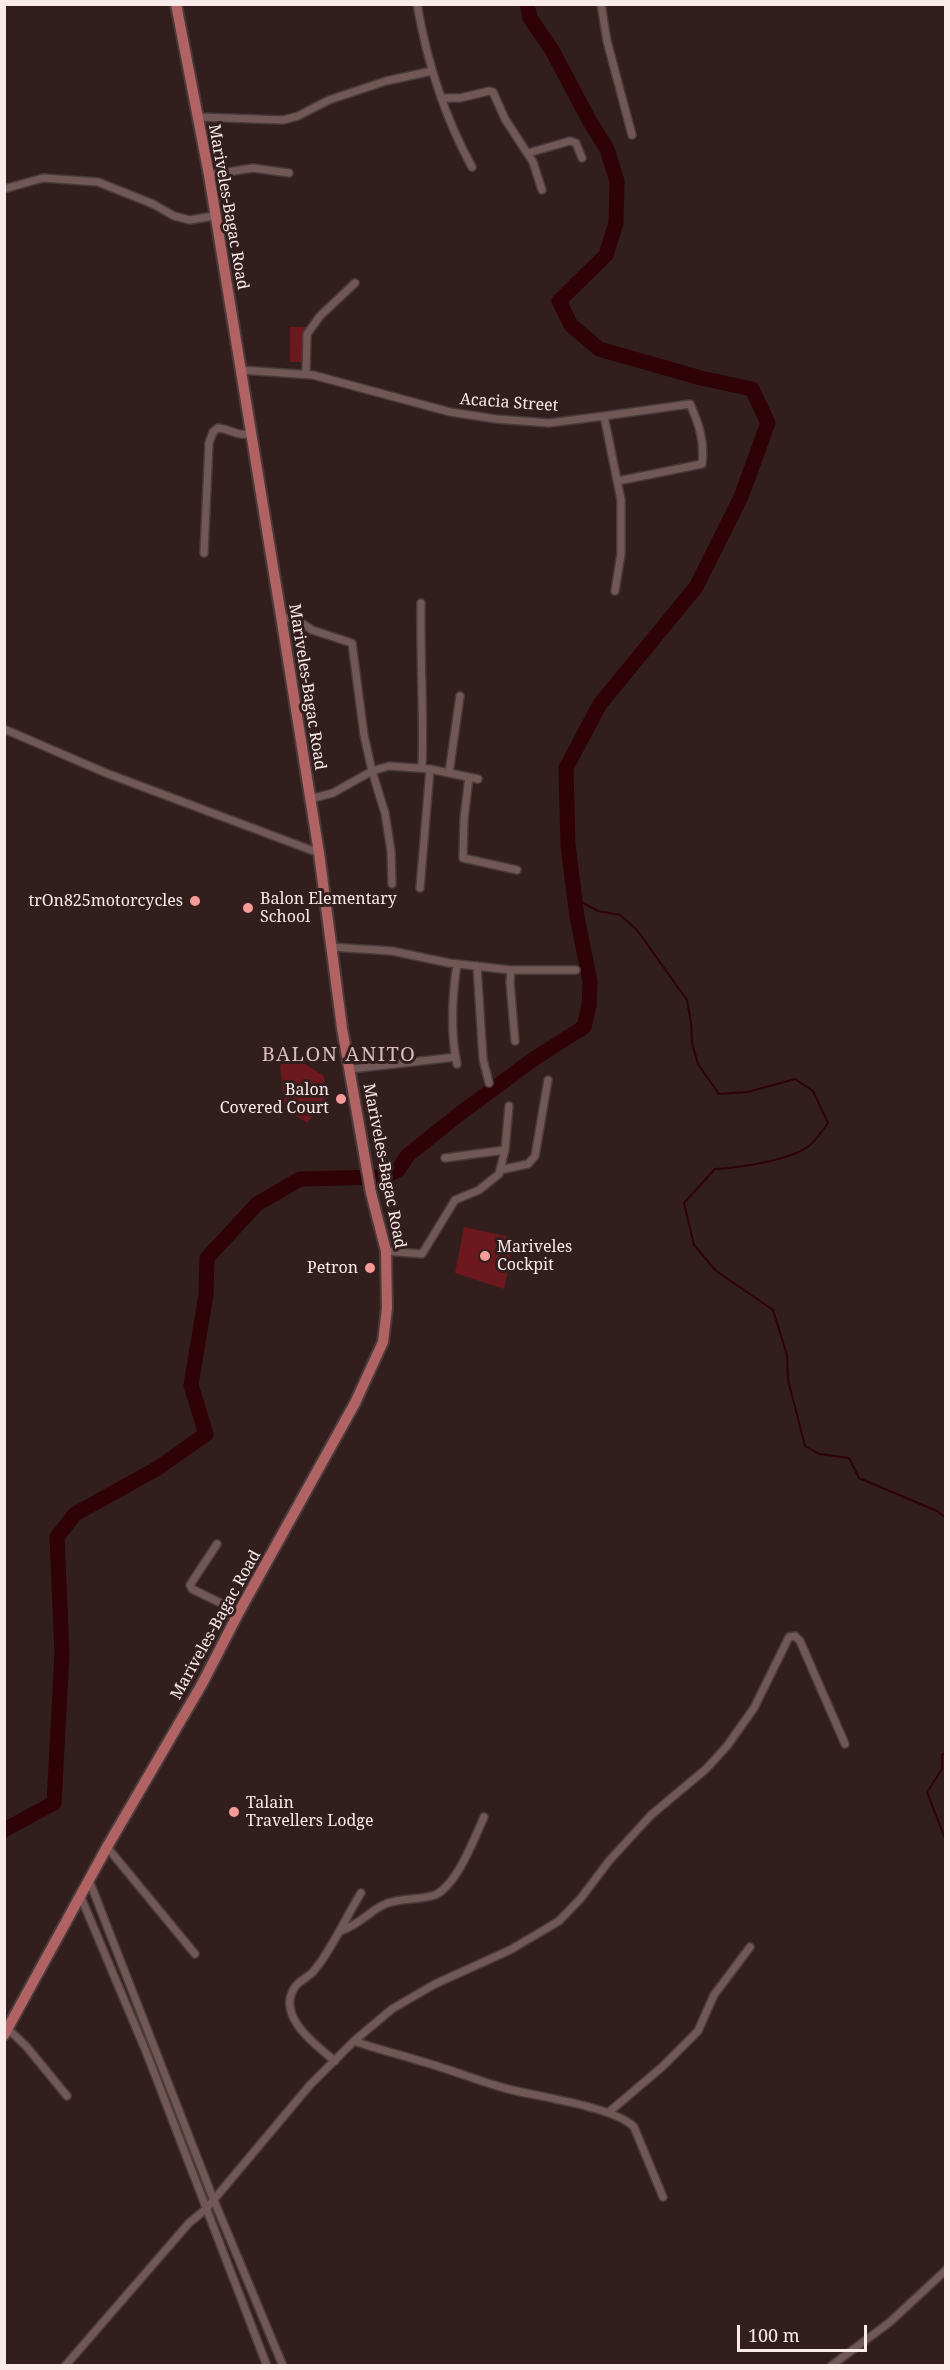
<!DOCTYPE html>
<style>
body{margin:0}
#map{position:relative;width:950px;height:2370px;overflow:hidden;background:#331e1e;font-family:"Noto Serif",serif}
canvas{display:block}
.frame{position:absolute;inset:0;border:6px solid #f9ebea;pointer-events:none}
.scale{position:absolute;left:737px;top:2325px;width:130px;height:27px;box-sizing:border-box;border:3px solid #f9ebea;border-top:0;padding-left:8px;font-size:18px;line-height:21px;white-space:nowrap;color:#f9ebea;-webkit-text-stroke:4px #331e1e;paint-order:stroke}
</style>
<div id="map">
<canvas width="950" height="2370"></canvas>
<div class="frame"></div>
<div class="scale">100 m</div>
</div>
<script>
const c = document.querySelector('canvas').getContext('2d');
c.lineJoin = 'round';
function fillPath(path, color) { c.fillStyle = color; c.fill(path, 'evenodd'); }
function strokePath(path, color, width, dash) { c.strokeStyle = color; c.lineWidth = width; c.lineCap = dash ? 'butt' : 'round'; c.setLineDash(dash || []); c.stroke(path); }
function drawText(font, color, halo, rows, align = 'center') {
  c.font = font + ' "Noto Serif",serif'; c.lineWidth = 6; c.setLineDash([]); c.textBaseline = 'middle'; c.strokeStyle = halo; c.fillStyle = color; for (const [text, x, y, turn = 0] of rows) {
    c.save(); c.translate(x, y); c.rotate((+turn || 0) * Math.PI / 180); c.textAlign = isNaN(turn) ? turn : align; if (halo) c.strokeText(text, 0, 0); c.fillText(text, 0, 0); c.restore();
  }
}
const green = new Path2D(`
 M290 327H305V362H290Z
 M295 1058 324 1076 326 1097 307 1123 285 1108 280 1065Z
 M464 1227 514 1238 504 1289 455 1273Z`);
const stream = new Path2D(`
 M574 898 598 911 620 915 637 930 687 1000 691 1023 692 1043 698 1064 719 1094 748 1092 795 1079 813 1091 828 1123C823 1130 817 1139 810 1145 793 1160 738 1168 715 1169L684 1203 694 1245 715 1270 773 1310 787 1355 788 1380 805 1446 819 1454 849 1458 859 1478 937 1511 946 1518
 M946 1752 942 1755V1769L927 1792 946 1841`);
const river = new Path2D(`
 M4 1830 54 1803 62 1654 57 1537 75 1514 158 1468 206 1434 191 1385 206 1295 207 1258 257 1204 300 1179 383 1177 398 1170 408 1155 458 1115 535 1058 584 1027 589 1006 590 981 577 917 568 845 566 768 600 704 696 587 741 497 768 423 752 389 701 378 599 349 571 325 559 301 606 255 616 223 617 181 607 149 589 120 552 50 530 18 527 4`);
const minor = new Path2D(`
 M417 4C427 62 444 116 472 167
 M601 4 607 41 632 135
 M441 98H460L489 91 493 92 505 119 533 162 542 190
 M198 117 283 120 298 116 329 100 386 81 432 71
 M528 153 570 141 576 143 582 158
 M209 175 253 168 289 173
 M4 189 43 178 98 182 153 204 174 216 190 220 214 216
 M241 370 313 375 450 412 496 419 549 423 604 416 621 500V554L615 591
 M306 374 307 334 320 316 355 283
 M604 416 690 404C699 424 705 442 702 464L618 481
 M204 553 209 443 213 432 218 428C232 429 234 436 251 434
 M421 603C420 658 424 713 422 768
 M281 616 300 622 312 630 352 643 364 735 372 771 385 813 391 851 392 884
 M4 729 106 773 319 853
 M449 773 460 696
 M469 777 464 819 463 858 517 870
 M310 799 333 793 372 771 389 766 430 769 478 779
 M420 888 430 769
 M331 947 392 951 449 963 511 970H576
 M457 964C452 997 450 1031 457 1064
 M477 966 483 1059 489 1083
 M511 970 510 982 515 1041
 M351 1069 456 1057
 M445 1158 505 1150
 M500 1170 528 1164 535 1156 548 1080
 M386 1251 422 1254 455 1200 479 1190 499 1174 505 1150 509 1106
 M217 1544 190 1585 192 1589 239 1612
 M107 1847 195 1954
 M89 1880 213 2198 283 2366
 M80 1895 147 2054 267 2366
 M340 1931C362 1924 370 1909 388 1903 403 1898 420 1900 435 1895 457 1885 474 1839 484 1817
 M8 2029 26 2046 67 2096
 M354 2041C376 2049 398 2054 420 2061 450 2069 478 2081 508 2089 539 2097 615 2107 634 2127L663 2197
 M335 2061C317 2046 275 2016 295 1987 299 1981 308 1977 313 1972 317 1967 321 1962 324 1957 338 1936 348 1914 361 1893
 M609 2112 662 2067 698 2031 714 1995 750 1947
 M65 2366 189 2223 206 2209 310 2085 354 2041 392 2009 435 1984 510 1950 559 1921 581 1898 609 1861 651 1815 706 1769 727 1746 754 1708 789 1637 795 1636 800 1641 845 1744
 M831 2366 890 2322 946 2270`);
const primary = new Path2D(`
 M4 2035 107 1847 202 1684 239 1612 355 1403 383 1342 387 1308 386 1251 371 1193 342 1028 319 853 281 616 209 175 176 4`);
const markers = [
 [195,901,6,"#f59b99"],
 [248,908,6,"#f59b99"],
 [341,1099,6,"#f59b99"],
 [485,1256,6,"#f59b99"],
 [370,1268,6,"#f59b99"],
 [234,1812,6,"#f59b99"]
];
const streetNames = [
 ["Mariveles-Bagac Road",228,207,80],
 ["Acacia Street",509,403,4],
 ["Mariveles-Bagac Road",307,687,81],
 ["Mariveles-Bagac Road",384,1166,79],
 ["Mariveles-Bagac Road",216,1625,-61]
];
const poiNames = [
 ["Balon Elementary",260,899],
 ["School",260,917],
 ["trOn825motorcycles",183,901,"right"],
 ["Balon",329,1090,"right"],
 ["Covered Court",329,1108,"right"],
 ["Mariveles",497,1247],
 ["Cockpit",497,1265],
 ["Petron",358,1268,"right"],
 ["Talain",246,1803],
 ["Travellers Lodge",246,1821]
];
const quarterNames = [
 ["BALON ANITO",339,1055]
];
fillPath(green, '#6d171e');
strokePath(stream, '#2e0206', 2);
strokePath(river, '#2e0206', 15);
strokePath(minor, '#4b3a3a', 10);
strokePath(primary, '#4b3a3a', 14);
strokePath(minor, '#715857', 7);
strokePath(primary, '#b16363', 10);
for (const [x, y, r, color] of markers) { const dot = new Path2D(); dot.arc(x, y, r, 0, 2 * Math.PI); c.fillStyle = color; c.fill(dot); strokePath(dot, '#331e1e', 2); }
drawText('16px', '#f9ebea', '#331e1e', streetNames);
drawText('16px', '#f9ebea', '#331e1e', poiNames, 'left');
c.letterSpacing = '1.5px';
drawText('20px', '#d9bcbb', '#331e1e', quarterNames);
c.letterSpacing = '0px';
</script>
